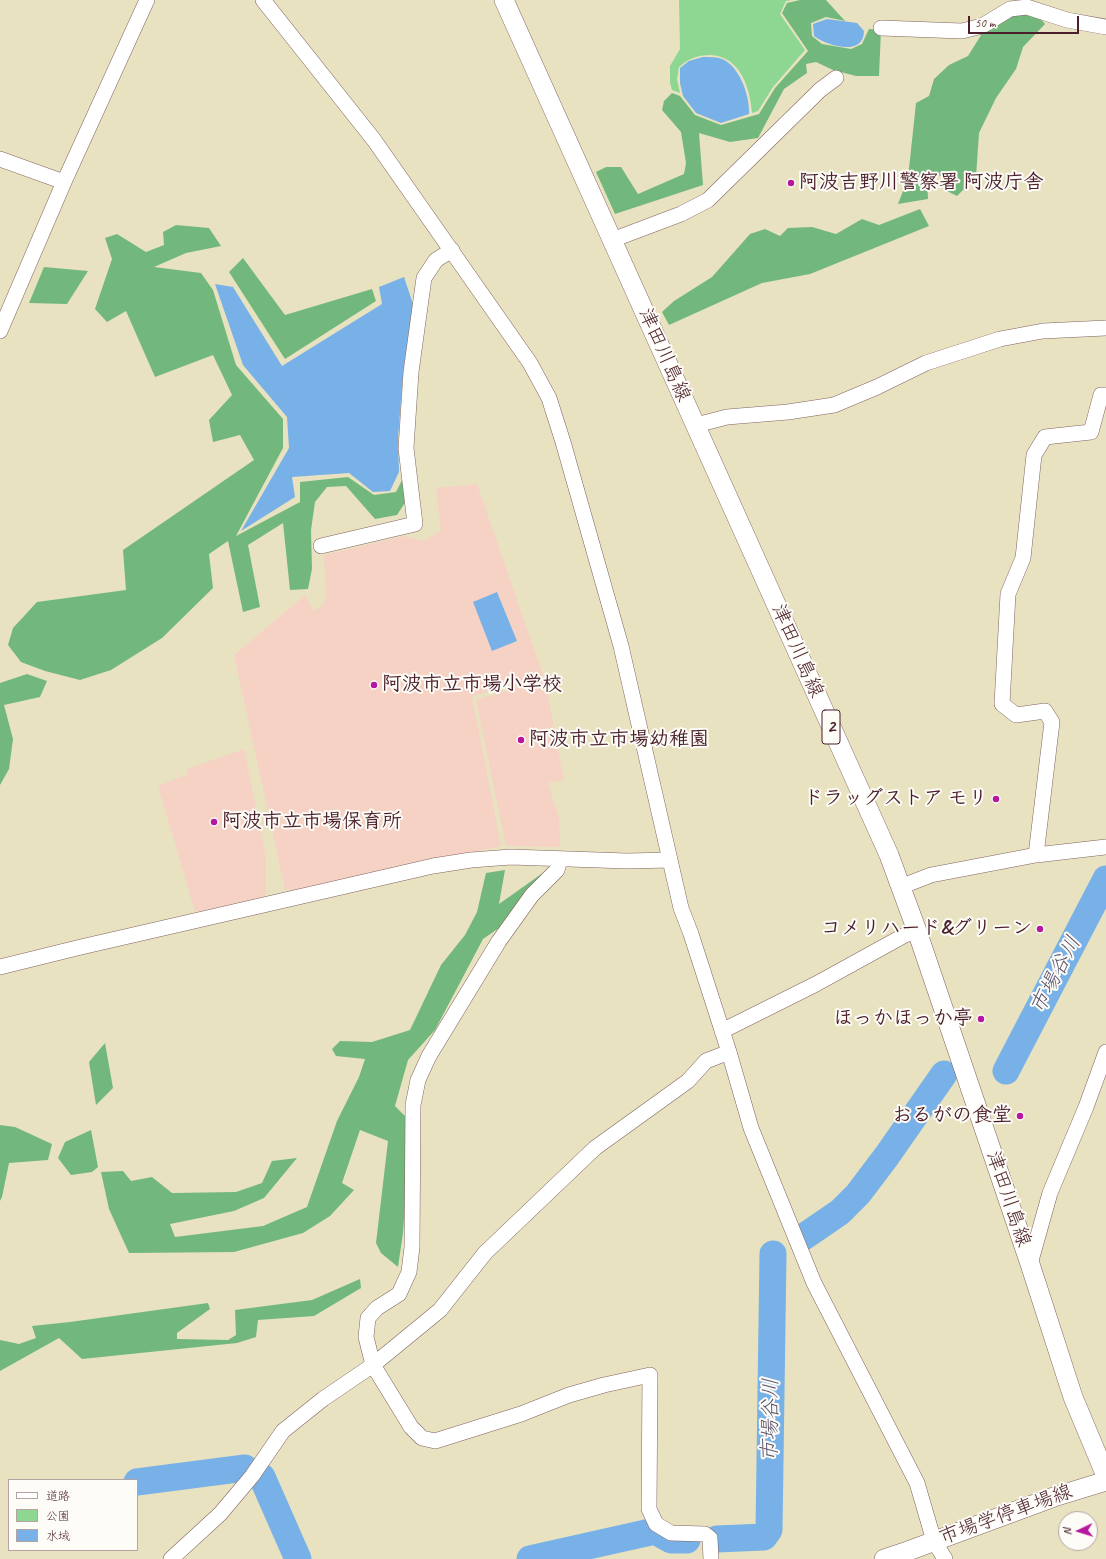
<!DOCTYPE html>
<meta charset="utf-8">
<style>
body{margin:0}
#map{position:relative;width:1106px;height:1559px;overflow:hidden;background:#e8e2c0;font-family:Caveat,"Klee One",sans-serif}
canvas{display:block}
.legend{position:absolute;left:8px;top:1479px;width:130px;height:72px;box-sizing:border-box;background:#fdfcf7;border:1px solid #b5a4a5;margin:0;padding:5px 7px;list-style:none;font-size:12px;color:#4a1f2b}
.legend li{display:flex;align-items:center;gap:8px;height:20px}
.legend b{width:20px;border:1px solid #b5a4a5}
.north{position:absolute;left:1058px;top:1511px;width:40px;height:40px;box-sizing:border-box;background:#fdfcf7;border:1px solid #b5a4a5;border-radius:50%;rotate:266deg;font-size:11px;font-weight:700;line-height:16px;text-align:center;color:#4a1f2b}
.north::after{content:'';display:block;margin:auto;width:14px;height:18px;background:#b5179e;clip-path:polygon(50% 0,100% 100%,50% 72%,0 100%)}
.scale{position:absolute;left:968px;top:16px;width:111px;height:18px;box-sizing:border-box;border:2px solid #4a1f2b;border-top:0;padding-left:5px;font-size:12px;line-height:14px;white-space:nowrap;color:#4a1f2b;-webkit-text-stroke:3px #fdfcf7;paint-order:stroke}
</style>
<div id="map">
<canvas width="1106" height="1559"></canvas>
<ul class="legend">
<li><b style="height:5px;background:#fff"></b>道路</li>
<li><b style="height:11px;background:#8ed792"></b>公園</li>
<li><b style="height:11px;background:#77b1e8"></b>水域</li>
</ul>
<div class="north">N</div>
<div class="scale">50 m</div>
</div>
<script>
const c = document.querySelector('canvas').getContext('2d');
c.lineJoin = 'round';
function fillPath(path, color) { c.fillStyle = color; c.fill(path, 'evenodd'); }
function strokePath(path, color, width, dash) { c.strokeStyle = color; c.lineWidth = width; c.lineCap = dash ? 'butt' : 'round'; c.setLineDash(dash || []); c.stroke(path); }
function drawText(font, color, halo, rows, align = 'center') {
  c.font = font + ' Caveat,"Klee One",sans-serif'; c.lineWidth = 4; c.setLineDash([]); c.textBaseline = 'middle'; c.strokeStyle = halo; c.fillStyle = color; for (const [text, x, y, turn = 0] of rows) {
    c.save(); c.translate(x, y); c.rotate((+turn || 0) * Math.PI / 180); c.textAlign = isNaN(turn) ? turn : align; if (halo) c.strokeText(text, 0, 0); c.fillText(text, 0, 0); c.restore();
  }
}
const built = new Path2D(`
 M477 484 543 675 472 696 501 846 311 889 285 890 234 655 305 595 314 611 323 605 326 595 324 555 404 536 424 541 441 530 436 488Z
 M545 679 564 780 548 783 559 818 560 847 506 846 476 700Z
 M244 749 266 857V898L195 912 158 786 188 774 187 769Z`);
const green = new Path2D(`
 M679 0H792L786 1 780 14 805 50 773 87 758 111 752 113C750 87 740 56 710 55 697 55 688 59 679 67L677 79 680 93 672 90 670 83V66L680 49Z`);
const forest = new Path2D(`
 M800 0H826L845 21 826 17 811 23 812 36 822 44 851 49 862 44 869 29 881 30 879 76H856L833 70 816 62 806 64 807 73 784 89 758 138 730 142 699 133 703 185 615 214 596 172 606 167H621L638 194 684 174 686 163 681 132 662 110 664 101 672 93 680 96 695 115 721 125 759 114 775 88 808 51 782 13 787 3Z
 M1024 12 1039 17 1045 24 1023 47 1016 69 996 98 979 133 976 177 957 196 947 191 950 176 927 175 928 199 898 204 908 178 916 103 929 96 934 79 949 65 968 56 983 32 1014 13Z
 M920 209 929 226 810 274 762 283 669 325 662 312 674 301 712 277 750 234 765 229 780 236 788 228 812 227 836 234 862 219 879 225Z
 M176 225 209 228 221 246 186 253 154 267 201 273 213 290 236 365 283 419V448L236 536 300 502V482L348 477 374 495 396 492 404 476 406 501 397 515 375 519 346 486 327 487 315 502 311 530 312 569 308 589 290 590 283 523 248 545 260 607 243 612 228 541 209 554 213 588 162 638 111 670 80 680 45 671 21 662 8 645 13 628 37 602 126 590 123 550 254 460 240 435 213 442 209 420 232 395 213 355 155 377 126 311 107 322 95 309 112 259 105 238 117 234 146 252 164 245 163 232Z
 M243 258 285 315 372 289 376 301 285 359 229 272Z
 M44 267 88 271 67 304 29 303Z
 M27 674 47 681 40 697 4 705 13 739 9 769 0 785V683Z
 M505 870 499 904 547 870 502 926 483 939 435 1030 408 1060 395 1106 406 1117 408 1160 403 1233 398 1267 381 1253 376 1243 388 1141 360 1130 342 1183 354 1190 330 1216 303 1233 234 1252 129 1253 109 1209 101 1172 123 1171 131 1181 152 1177 172 1193 236 1192 262 1183 272 1161 297 1158 264 1198 234 1211 170 1224 175 1237 263 1226 307 1207 337 1121 359 1077 365 1059 336 1056 332 1049 340 1041 372 1042 410 1030 441 965 465 935 477 912 486 873Z
 M105 1043 113 1088 96 1105 89 1062Z
 M0 1125 15 1127 52 1144 48 1160 9 1163 2 1197 0 1201Z
 M91 1130 98 1167 92 1172 71 1175 58 1158 65 1142Z
 M360 1279 361 1288 314 1316 258 1320 256 1337 237 1343 82 1359 59 1338 0 1371V1340L19 1344 36 1338 32 1326 70 1322 208 1303 210 1309 177 1333V1339L228 1340 236 1335 235 1310 312 1300Z`);
const water = new Path2D(`
 M827 19 857 23 864 31C864 57 827 46 814 36L813 24Z
 M703 57C708 57 715 57 719 58 739 63 750 96 749 114L721 123 696 113 683 96 680 83V68L689 61Z
 M404 277 413 304 403 374 398 439 399 472 390 491 373 492 349 473 292 477 295 497 241 531 289 448 287 417 243 365 215 284 233 287 282 366 382 304 379 287Z
 M497 592 517 641 492 651 473 602Z`);
const river = new Path2D(`
 M1006 1071 1106 879
 M802 1238 840 1212 858 1194 886 1157 944 1074
 M262 1477 298 1559
 M137 1482 245 1468
 M717 1539 764 1537 769 1530 773 1254
 M530 1559 655 1531 671 1540H687`);
const minor = new Path2D(`
 M263 0 374 140 530 363 549 398 563 442 621 646 681 908 691 934 729 1052 751 1128 814 1283 917 1483 934 1541 945 1559
 M881 28 962 31 982 26 1010 9 1027 7 1067 20 1106 27
 M0 159 64 182
 M612 240 681 214 708 200 820 90 836 78
 M0 331 64 182 147 0
 M696 425 727 417 788 412 834 405 877 387 926 363 1000 339 1043 331 1106 328
 M321 546 415 524 406 448 411 372 424 278 436 260 452 250
 M1036 855 1052 722 1045 711 1016 715 1002 704 1008 594 1023 558 1034 455 1045 437 1091 432 1101 395H1106
 M560 859 557 870 532 895 499 941 429 1056 418 1080 413 1105 412 1247 409 1272 399 1294 377 1308 368 1318 366 1337 373 1365 411 1427 422 1438 435 1441 521 1414 569 1395 604 1385 650 1375 649 1509 656 1524 671 1533 705 1534 710 1538 711 1559
 M900 887 931 875 1036 855 1106 847
 M0 967 81 947 433 866 471 860 511 857 627 861 670 860
 M722 1031 816 984 905 935 917 931
 M1030 1264 1050 1193 1086 1107 1106 1052
 M171 1559 220 1514 252 1476 283 1431 323 1399 373 1365 440 1310 485 1253 595 1148 688 1081 706 1061 729 1052`);
const major = new Path2D(`
 M504 0 889 855 917 931 1030 1264 1073 1397 1106 1476
 M884 1559 908 1551 1054 1497 1106 1481`);
const markers = [
 [791,183,4,"#b5179e"],
 [374,685,4,"#b5179e"],
 [521,740,4,"#b5179e"],
 [996,799,4,"#b5179e"],
 [214,822,4,"#b5179e"],
 [1040,929,4,"#b5179e"],
 [981,1019,4,"#b5179e"],
 [1020,1116,4,"#b5179e"]
];
const shields = [
 [831,727,18]
];
const shieldNames = [
 ["2",831,727]
];
const poiNames = [
 ["阿波吉野川警察署 阿波庁舎",799,183],
 ["阿波市立市場小学校",382,685],
 ["阿波市立市場幼稚園",529,740],
 ["ドラッグストア モリ",988,799,"right"],
 ["阿波市立市場保育所",222,822],
 ["コメリハード&グリーン",1032,929,"right"],
 ["ほっかほっか亭",973,1019,"right"],
 ["おるがの食堂",1012,1116,"right"]
];
const streetNames = [
 ["津田川島線",664,355,66],
 ["津田川島線",797,651,66],
 ["津田川島線",1008,1199,71],
 ["市場学停車場線",1006,1515,-20]
];
const waterNames = [
 ["市場谷川",1056,975,-62],
 ["市場谷川",771,1420,-89]
];
fillPath(built, '#f6d2c5');
fillPath(green, '#8ed792');
fillPath(forest, '#72b87c');
fillPath(water, '#77b1e8');
strokePath(river, '#77b1e8', 27);
strokePath(minor, '#81635f', 16);
strokePath(major, '#81635f', 20);
strokePath(minor, '#fff', 15);
strokePath(major, '#fff', 19);
for (const [x, y, r, color] of markers) { const dot = new Path2D(); dot.arc(x, y, r, 0, 2 * Math.PI); c.fillStyle = color; c.fill(dot); strokePath(dot, '#fdfcf7', 1.5); }
for (const [x, y, w] of shields) { const box = new Path2D(); box.roundRect(x - w / 2, y - 17, w, 34, 3); c.fillStyle = '#fdfcf7'; c.fill(box); strokePath(box, '#4a1f2b', 1); }
drawText('bold 19px', '#4a1f2b', null, shieldNames);
drawText('bold 20px', '#4a1f2b', '#fdfcf7', poiNames, 'left');
drawText('20px', '#4a1f2b', '#fdfcf7', streetNames);
drawText('italic 21px', '#5a526d', '#fdfcf7', waterNames);
</script>
